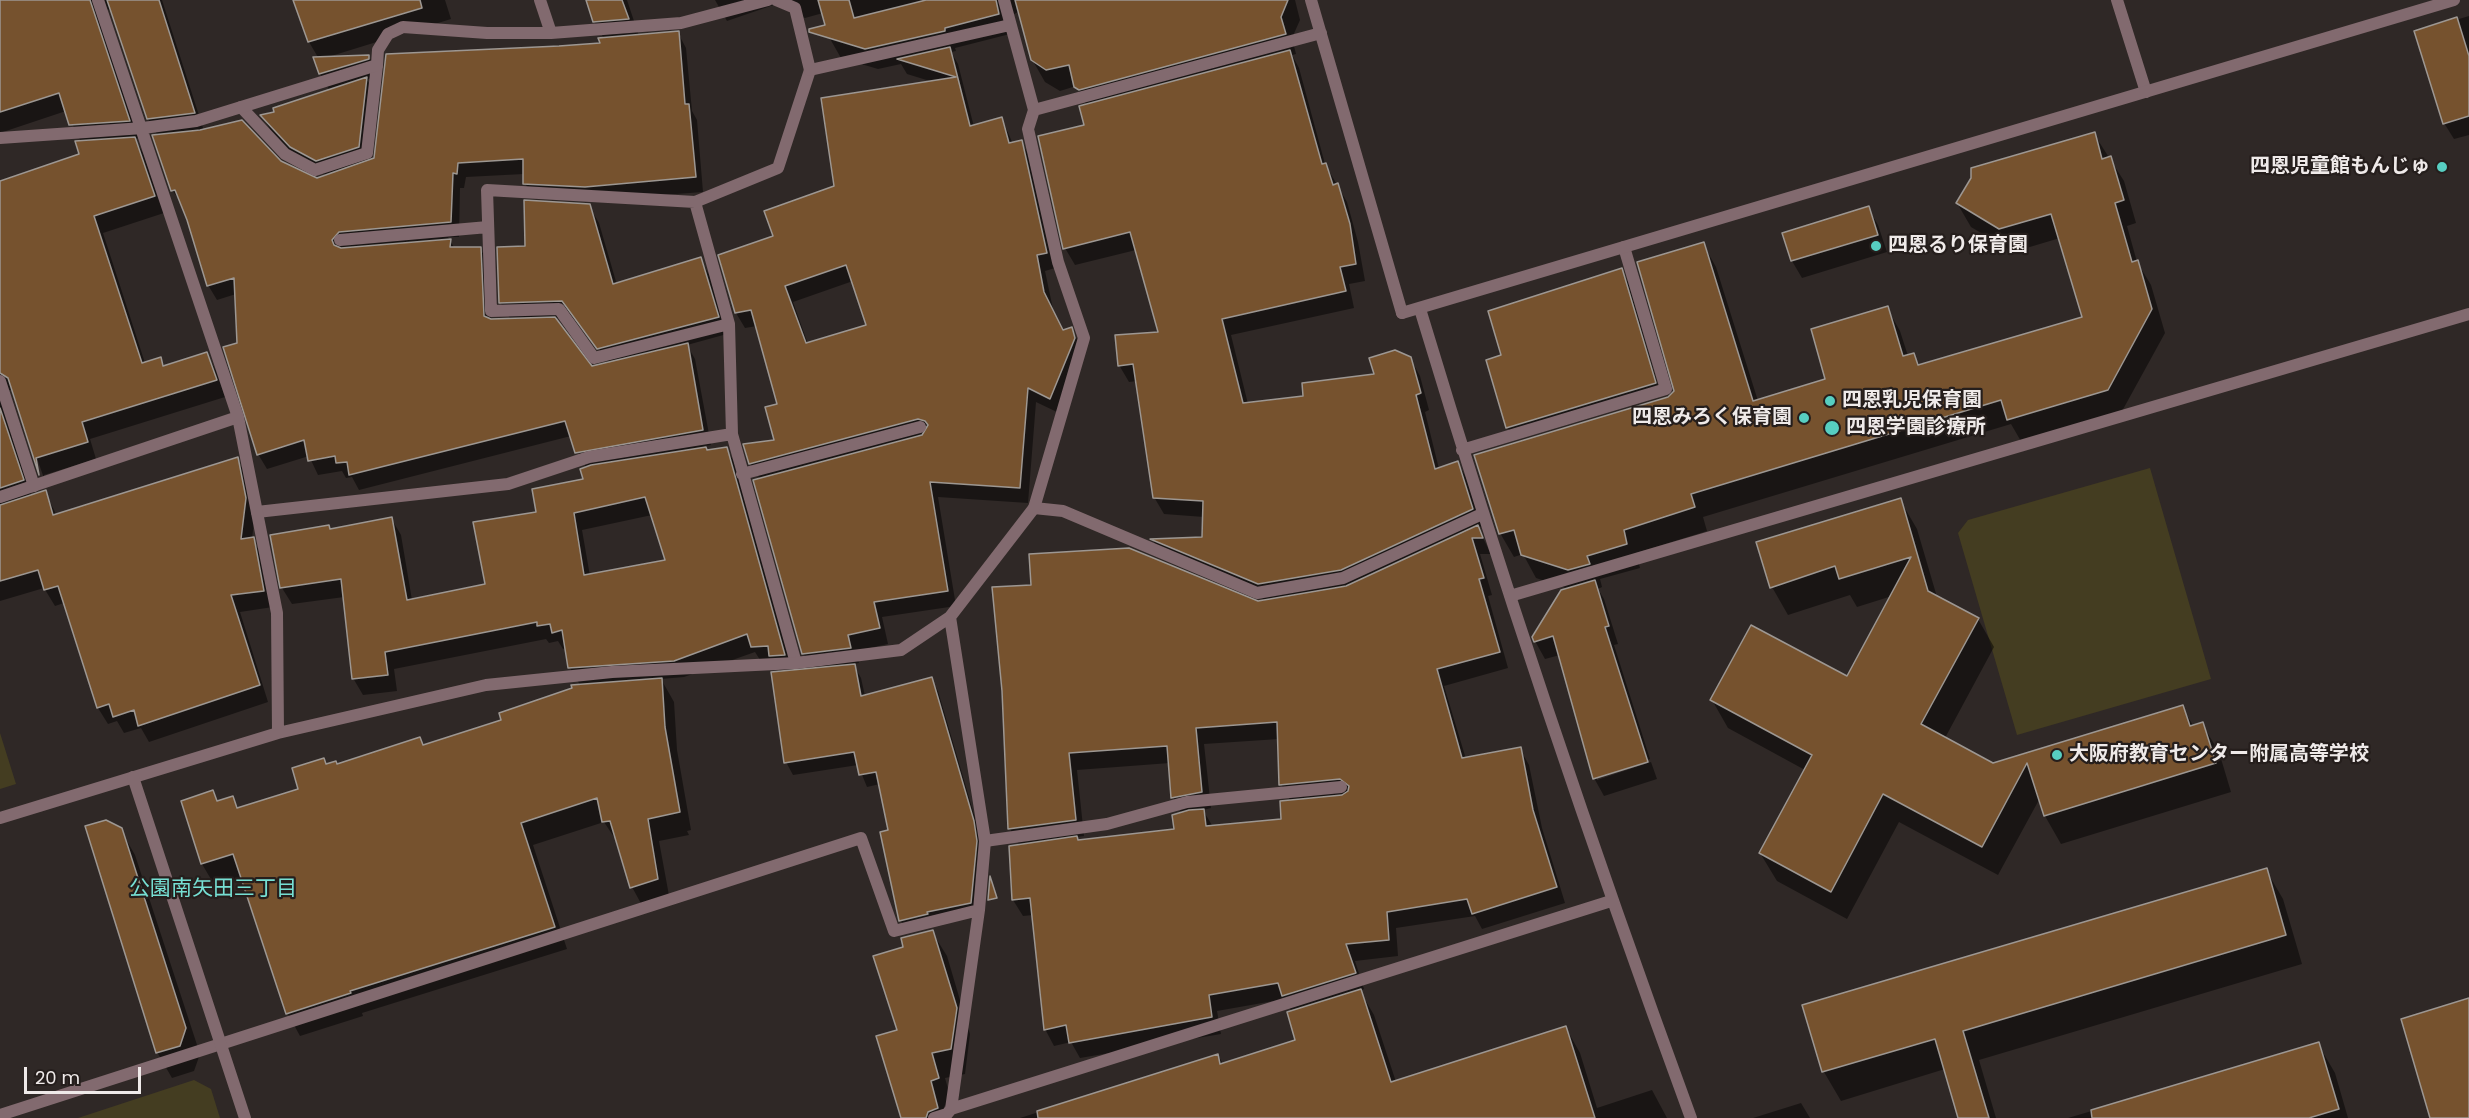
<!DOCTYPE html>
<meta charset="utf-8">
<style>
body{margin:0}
#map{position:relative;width:2469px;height:1118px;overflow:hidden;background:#2f2826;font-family:Poppins,sans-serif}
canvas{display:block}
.scale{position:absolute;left:24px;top:1067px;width:117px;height:27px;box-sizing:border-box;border:3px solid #efeae9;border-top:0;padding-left:8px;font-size:18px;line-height:21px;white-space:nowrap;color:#efeae9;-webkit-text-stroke:4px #251e1c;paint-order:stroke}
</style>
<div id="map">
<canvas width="2469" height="1118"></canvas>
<div class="scale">20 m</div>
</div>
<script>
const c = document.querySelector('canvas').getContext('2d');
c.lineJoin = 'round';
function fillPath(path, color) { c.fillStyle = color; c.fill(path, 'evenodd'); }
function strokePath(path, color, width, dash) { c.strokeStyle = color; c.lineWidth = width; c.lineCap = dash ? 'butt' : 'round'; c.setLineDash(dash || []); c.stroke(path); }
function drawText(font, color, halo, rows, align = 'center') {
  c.font = font + ' Poppins,"Noto Sans JP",sans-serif'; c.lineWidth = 4.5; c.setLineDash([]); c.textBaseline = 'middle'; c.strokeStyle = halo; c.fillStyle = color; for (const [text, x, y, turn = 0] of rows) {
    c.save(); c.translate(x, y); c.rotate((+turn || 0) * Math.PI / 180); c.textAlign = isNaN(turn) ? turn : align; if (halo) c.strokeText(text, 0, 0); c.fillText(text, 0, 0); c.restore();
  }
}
const green = new Path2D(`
 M2150 468 2211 679 2017 735 1958 533 1968 520Z
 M0 733 16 784 0 789Z
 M194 1080 211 1089 220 1118H78Z`);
const shadow = new Path2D(`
 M0 0H162L204 131 317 180 327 176 300 161 270 129 262 116 330 91 320 74 315 59H319L309 42 295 0H445L451 19 328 57H369L379 74 367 80 375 92 367 162 602 44 604 39 594 21 587 0H627L639 36 678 33 686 48 692 111 697 120 703 192 594 200 533 198 525 183 524 174 466 177 464 188H460L459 237H448L455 249 480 248 488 263 491 321 511 320 500 302 526 248 589 206 599 223 617 285 700 259 710 276 727 334 687 345 695 359 711 445 704 446 707 451 726 448 736 465 794 672 813 670 803 653 760 479 750 463 776 441 778 405 757 326 745 328 736 313 720 256 775 237 836 187 933 82 907 74 901 64 878 69 841 58 829 37 823 13 805 18 800 16 791 0H1295L1300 20 1292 38 1296 54 1292 55 1299 68 1325 164 1347 202 1358 242 1365 281 1349 284 1354 308 1231 335 1248 404 1305 398 1375 375 1410 358 1420 376 1429 410 1425 412 1439 469 1457 462 1467 479 1482 526 1478 528 1491 554H1480L1492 595 1488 596 1508 668 1444 686 1466 759 1520 749 1529 765 1542 828 1565 903 1482 929 1475 916 1396 928 1398 956 1355 961 1364 989 1360 991 1374 1015 1396 1082 1566 1028 1580 1053 1597 1108 1652 1090 1667 1118H1020L1218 1055 1223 1064 1297 1041 1292 1012 1285 999 1217 1011 1221 1034 1080 1058 1071 1042 1054 1046 1045 1029 1033 915 1023 916 1013 900 1020 846 1010 829 1003 691 1268 601 1161 556 1153 540 1204 538V517L1164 514 1154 497 1137 381 1129 382 1119 365 1160 333 1136 250 1075 265 1065 248 1087 106 1076 86 1060 91 1045 82 1033 61 1018 12 1007 18 1010 34 955 48 956 51 951 52 958 64 974 127 1002 119 1013 144 1021 142 1030 157 1055 268 1045 271 1053 309 1064 331 1071 329 1080 344 1059 413 1036 402 1028 503 938 497 956 606 882 617 888 644 856 651 859 663 853 664 861 678 865 696 931 678 938 691 980 835 978 915 908 933 901 921 881 833 890 832 880 784 867 787 858 765 793 775 786 762 781 673 775 663H762L755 652 684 677 661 679 674 702 677 750 691 830 687 831 689 835 659 841 670 901 644 909 632 887 618 843 604 822 533 845 567 949 362 1013 363 1016 300 1036 288 1014 242 877 215 886 202 864 212 792 218 802 232 798 239 809 300 790 327 766H337L424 747 503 721 580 685 570 668 566 648 563 649 558 641 549 643 546 639 394 669 397 691 363 695 353 678 344 597 292 604 282 588 330 530 391 518 401 535 412 600 486 585 538 513 585 481 586 468 571 436 359 490 352 477 346 478 342 471 318 475 309 456 267 469 258 454 238 344 236 294 217 300 208 285 183 205 172 190 158 136 148 119 112 12 107 9 139 138 135 139 144 155 164 213 103 233 145 363 160 359 165 367 207 354 216 371 225 397 90 439 96 459 44 475 46 484 13 390H6L1 401 32 497 45 492 57 516 237 459 246 475 255 516 252 538 262 556 273 607 240 612 268 702 149 742 141 728 124 733 117 721 108 724 98 708 64 603 55 606 44 588 0 601V181L81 155V142L66 111 0 133ZM853 281 868 326 808 344 793 302ZM554 318H573L594 346 592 343 595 341 608 364 591 368ZM652 515 667 562 590 576 582 530ZM1279 739 1281 784 1291 802 1282 820 1213 827 1203 810 1211 808 1204 744ZM1170 763 1173 797 1182 814 1175 831 1079 842 1076 837 1084 836 1077 770Z
 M715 0H788L727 21Z
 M2469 16V135L2454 139 2444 123 2416 32Z
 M2094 134 2124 181 2136 223 2127 226 2137 262 2151 285 2165 333 2121 413 2022 443 2011 424 1703 517 1707 531 1636 553 1640 568 1600 579 1602 587 1598 589 1604 599 1618 644 1614 645 1650 759 1597 776V780L1651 762 1657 779 1604 796 1594 778 1560 655 1545 659 1535 641 1569 589 1536 578 1523 554 1514 557 1500 533 1676 392 1703 244 1716 267 1758 401 1827 380 1887 308 1900 331 1908 356 1913 354 1920 366 2084 318 2060 238 2013 252 1971 227 1957 203Z
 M1868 208 1878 225 1887 252 1802 278 1792 261Z
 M1621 270 1628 282 1661 396 1515 439 1508 428 1487 361 1503 356Z
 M1900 500 1917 529 1937 597 1978 619 1994 647 1945 738 1993 764 2182 707 2194 727 2202 724 2219 752 2231 792 2061 844 2045 816 2040 798 1998 875 1899 822 1847 919 1777 881 1760 853 1805 770 1728 728 1712 700 1848 678 1892 596 1857 607 1850 595 1788 615 1772 587Z
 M120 829 135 855 200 1054 194 1071 172 1078 157 1052Z
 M2266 870 2283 899 2302 964 1979 1060 1996 1118H1960L1945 1069 1841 1101 1824 1072 1804 1006Z
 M932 932 947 956 970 1034 965 1074 945 1078 952 1103 944 1106 947 1118H902L898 1031 904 948Z
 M2318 1044 2335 1073 2348 1118H2068Z
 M1801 1103 1810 1118H1753Z`);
const building = new Path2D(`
 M0 0H90L130 121 69 125 59 93 0 112Z
 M107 0H159L195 113 147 119Z
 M293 0H420L422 8 308 42Z
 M586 0H622L629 19 593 22Z
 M818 0H849L854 18 926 0H996L999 14 945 28V31L865 49 809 32V29L825 25Z
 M1015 0H1288L1281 17 1286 34 1079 90 1074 87 1069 65 1046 70 1031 60Z
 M2457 17 2469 56V116L2443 124 2414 31Z
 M679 31 685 104H689L696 177 585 187 523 184V159L458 163 457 174 453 173 451 222 339 232 332 240 334 245 341 248 451 239 450 247H481L484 316 491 319 555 317 592 366 688 343 703 430 575 453 565 421 349 475 347 462 336 463 335 456 308 461 304 440 257 455 223 347 237 343 234 278 207 286 187 220 175 190 171 191 152 135 200 130 242 120 281 161 317 178 374 158 386 54 559 46 600 43 598 38Z
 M950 47 970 126 1002 117 1009 143 1022 140 1047 253 1037 255 1044 292 1063 330 1072 327 1075 338 1050 399 1028 388 1020 488 930 482 948 591 874 602 880 628 848 635 851 648 802 654 753 480 922 435 928 425 925 421 918 419 749 464 743 444 774 440 765 407 777 404 751 310 735 313 718 255 773 236 764 211 834 186 821 98 956 77 897 59ZM846 265 866 325 806 343 785 286Z
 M1290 50 1322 164 1326 163 1333 185 1338 183 1350 224 1356 264 1340 267 1346 291 1222 319 1243 403 1303 396 1302 383 1374 374 1369 358 1395 350 1411 357 1421 393 1416 395 1435 469 1458 461 1473 509 1341 570 1258 584 1150 539 1202 537 1203 501 1153 498 1133 364 1118 366 1115 335 1158 332 1130 232 1063 249 1038 136 1084 125 1079 106Z
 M369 55V59L319 74 313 57Z
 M367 77 359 147 316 161 290 147 260 115 274 112 273 108Z
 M2095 132 2102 159 2111 156 2124 200 2115 203 2132 262 2138 260 2152 309 2108 390 2007 420 2001 400 1691 494 1695 507 1624 530 1627 544 1587 556 1590 564 1568 570 1521 555 1514 530 1499 534 1474 455 1668 397 1674 391 1637 262 1704 242 1753 401 1825 379 1811 329 1888 306 1903 356 1914 353 1918 365 2082 317 2051 214 1999 229 1956 203 1971 178V168Z
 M135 137 155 196 94 216 142 363 161 357 163 366 207 352 217 380 82 422 88 442 36 458 39 475 8 378 0 373V181L79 154 75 141Z
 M524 200 590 204 613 284 701 257 719 317 597 349 562 301 499 303 497 247 525 246Z
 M1869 206 1878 235 1791 261 1782 233Z
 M1622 268 1656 383 1506 428 1486 360 1501 355 1488 311Z
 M0 408 24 480 0 488Z
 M706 447 707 450 727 447 785 655 769 656 768 646 751 647 747 634 674 661 568 668 562 630 552 633 550 624 537 626V622L385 652 388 675 352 679 341 579 280 588 270 535 329 525 330 529 392 517 407 600 485 584 473 522 536 512 532 489 583 479 580 469 591 465ZM645 497 665 560 584 575 574 513Z
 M238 457 246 498 241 539 254 537 264 591 231 595 260 685 138 726 134 710 113 717 109 704 97 708 58 586 44 590 38 570 0 581V505L46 490 53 515Z
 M1901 498 1928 591 1979 618 1921 724 1993 763 2183 705 2190 726 2203 722 2216 763 2044 816 2027 763 1982 847 1883 794 1831 892 1759 853 1812 755 1710 700 1751 625 1847 676 1911 557 1839 579 1835 566 1770 588 1756 542Z
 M1478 525 1483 538H1472L1484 578 1479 579 1500 652 1437 669 1462 758 1521 747 1533 810 1557 887 1472 914 1467 899 1387 912 1389 940 1346 944 1356 973 1282 996 1278 983 1209 995 1212 1017 1069 1043 1066 1025 1044 1030 1030 898 1012 900 1009 846 1077 836 1078 840 1174 829 1172 815 1189 810 1204 809 1206 826 1281 819 1280 801 1342 795 1348 791 1349 786 1340 779 1279 785 1277 722 1196 728 1202 792 1171 798 1167 746 1069 753 1076 820 1008 829 1002 691 992 587 1031 585 1029 554 1129 548 1258 601 1346 586Z
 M1595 580 1609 626 1605 627 1648 762 1593 779 1553 636 1534 642 1532 637 1561 590Z
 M855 664 861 696 932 677 974 821 977 841 971 903 927 912 928 914 899 921 880 832 888 830 876 772 859 775 854 752 784 763 771 672Z
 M662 678 665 727 680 812 648 819 658 879 630 888 610 821 602 822 597 798 521 823 555 927 350 991 351 993 286 1014 233 854 201 864 181 801 213 790 217 801 233 796 237 808 298 789 292 768 324 758 326 764 336 761 337 764 420 737 423 745 501 720 499 713 572 688 571 685Z
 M106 820 122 828 186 1028 180 1046 156 1053 85 826Z
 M2267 868 2286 935 1963 1031 1989 1118H1958L1935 1039 1822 1072 1802 1005Z
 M990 876 997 898 988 900Z
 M933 930 957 1008 951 1049 932 1053 939 1078 931 1081 938 1108 928 1112 926 1118H901L876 1036 897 1030 873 956 903 947 901 938Z
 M1361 989 1391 1082 1566 1026 1595 1118H1038L1037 1111 1218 1054 1220 1064 1295 1040 1287 1012Z
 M2469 998V1118H2430L2401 1019Z
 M2319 1042 2339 1109 2309 1118H2092L2091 1110Z`);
const service = new Path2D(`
 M241 107 285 154 315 170 367 153 377 65
 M695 202 729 324 732 434 796 663
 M340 240 488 227
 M729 324 594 358 559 309 491 311 487 190 695 202 778 168 810 70
 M0 381 34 486
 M742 474 920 427
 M1034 508 1063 511 1257 593 1343 578 1482 514
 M257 512 508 484 589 457 732 434
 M985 841 1107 824 1187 802 1341 787`);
const minor = new Path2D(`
 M98 0 238 417 277 613 278 733
 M540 0 551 33
 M776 0 795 8 810 70 1010 25
 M1004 0 1034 110
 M1311 0 1402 313
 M2117 0 2146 92
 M0 138 143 128 196 121 377 65 378 50 388 34 403 27 487 33H551L681 23 768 0
 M1420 309C1502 581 1593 851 1691 1118
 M1462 450 1666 389 1624 247
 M0 497 238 417
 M1510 596 2469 314
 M950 617 985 841 979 910 951 1109
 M0 818 278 733 486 685 612 672 796 663 901 650 950 617 1034 508 1084 338 1058 262 1028 129 1034 110 1321 33
 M0 1115 861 838 894 931 979 910
 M934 1118 947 1114 951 1109 1611 901`);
const tertiary = new Path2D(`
 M1402 313 2454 0
 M133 777 245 1118`);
const markers = [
 [2442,167,6,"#57cec1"],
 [1876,246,6,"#57cec1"],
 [1830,401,6,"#57cec1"],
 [1804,418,6,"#57cec1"],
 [1832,428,8,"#57cec1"],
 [2057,755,6,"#57cec1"]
];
const poiNames = [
 ["四恩児童館もんじゅ",2430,167,"right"],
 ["四恩るり保育園",1888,246],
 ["四恩乳児保育園",1842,401],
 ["四恩みろく保育園",1792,418,"right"],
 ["四恩学園診療所",1846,428],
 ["大阪府教育センター附属高等学校",2069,755]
];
const neighbourhoodNames = [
 ["公園南矢田三丁目",213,890]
];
fillPath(green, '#443d21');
fillPath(shadow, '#0007');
fillPath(building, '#76522e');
strokePath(building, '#9d9792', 1.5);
strokePath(service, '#826a6f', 12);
strokePath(minor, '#826a6f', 12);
strokePath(tertiary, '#826a6f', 12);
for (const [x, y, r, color] of markers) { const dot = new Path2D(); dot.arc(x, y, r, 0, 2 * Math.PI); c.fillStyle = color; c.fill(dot); strokePath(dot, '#251e1c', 2); }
drawText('bold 20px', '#efeae9', '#251e1c', poiNames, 'left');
drawText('21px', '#76dfd3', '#251e1c', neighbourhoodNames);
</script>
